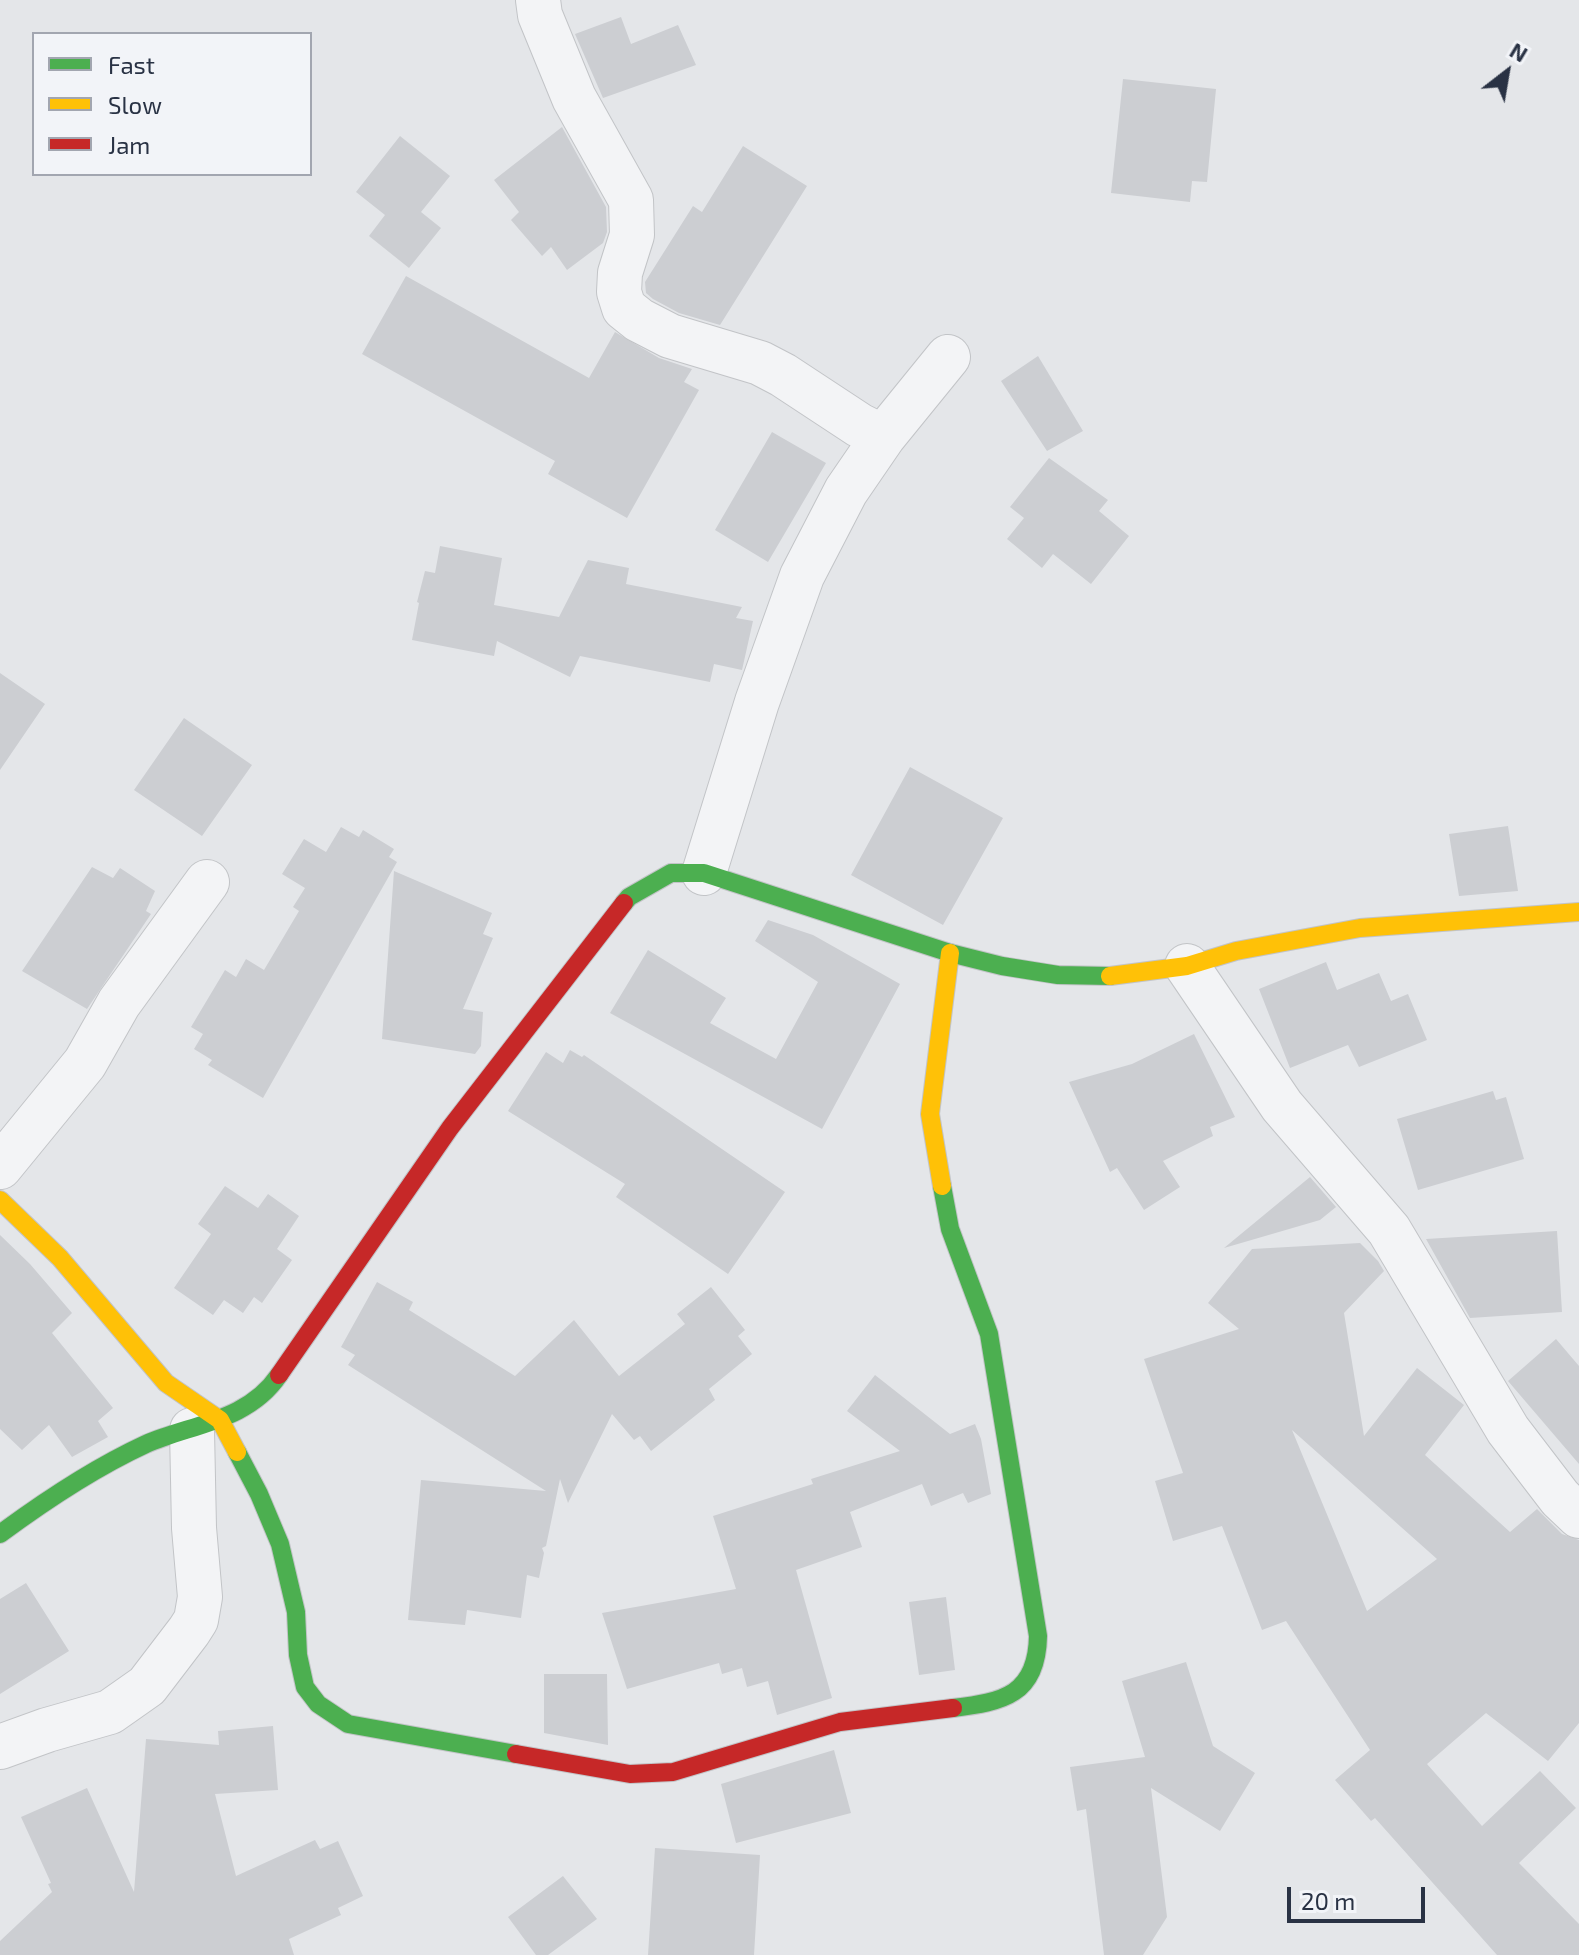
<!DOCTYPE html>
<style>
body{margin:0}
#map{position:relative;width:1579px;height:1955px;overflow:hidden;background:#e4e6e9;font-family:"Exo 2",sans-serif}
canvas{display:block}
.legend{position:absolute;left:32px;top:32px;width:280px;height:144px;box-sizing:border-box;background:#f2f4f8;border:2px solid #a2a6b0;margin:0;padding:10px 14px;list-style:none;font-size:24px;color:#293244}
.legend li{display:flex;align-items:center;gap:16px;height:40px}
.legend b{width:40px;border:2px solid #a2a6b0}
.north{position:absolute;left:1467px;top:32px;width:80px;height:80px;-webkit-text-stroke:6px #f2f4f8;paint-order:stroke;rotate:31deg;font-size:22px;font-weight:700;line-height:32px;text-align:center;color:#293244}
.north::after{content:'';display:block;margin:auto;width:28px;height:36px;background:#293244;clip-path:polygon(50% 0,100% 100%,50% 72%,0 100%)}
.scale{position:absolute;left:1287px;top:1887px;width:138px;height:36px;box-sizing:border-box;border:4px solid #293244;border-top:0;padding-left:10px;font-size:24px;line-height:28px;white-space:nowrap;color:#293244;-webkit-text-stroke:6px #f2f4f8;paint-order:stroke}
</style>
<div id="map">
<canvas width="1579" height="1955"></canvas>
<ul class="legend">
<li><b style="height:10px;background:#4caf50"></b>Fast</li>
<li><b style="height:10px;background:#ffc107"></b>Slow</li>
<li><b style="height:10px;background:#c62828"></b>Jam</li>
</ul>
<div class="north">N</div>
<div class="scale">20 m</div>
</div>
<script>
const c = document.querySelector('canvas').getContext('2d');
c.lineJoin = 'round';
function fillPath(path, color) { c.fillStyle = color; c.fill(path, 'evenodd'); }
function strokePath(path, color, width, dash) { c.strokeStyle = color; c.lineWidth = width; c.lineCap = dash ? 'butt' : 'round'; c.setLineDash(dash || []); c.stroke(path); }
const building = new Path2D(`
 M621 17 631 44 678 25 696 65 603 98 575 34Z
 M1123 79 1216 89 1207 182 1192 181 1190 202 1111 193Z
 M562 127 606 207 607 232 603 243 567 270 551 247 542 256 511 220 519 212 494 180Z
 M400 136 450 176 421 212 441 228 409 268 369 236 385 215 356 192Z
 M743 146 807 186 720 325 679 313 653 299 646 293 645 282 693 206 702 212Z
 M406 276 589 378 615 332 659 358 692 369 684 382 699 390 627 518 548 474 555 461 362 354Z
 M1038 356 1083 431 1047 451 1001 381Z
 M772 432 826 463 768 562 715 530Z
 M1049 458 1108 500 1099 511 1129 536 1091 584 1053 554 1042 568 1007 539 1024 518 1010 507Z
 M440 546 502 558 494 605 559 617 588 560 629 568 626 584 742 607 736 618 753 621 742 670 714 664 710 682 580 656 570 677 497 641 494 656 412 640 419 603 417 602 425 571 435 573Z
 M0 673 45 704 0 770Z
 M184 718 252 765 202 836 134 790Z
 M910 767 1003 818 943 925 851 875Z
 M1508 826 1518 891 1459 896 1449 834Z
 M341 827 359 837 363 830 394 849 389 857 397 862 263 1098 208 1065 212 1060 194 1049 203 1034 191 1027 225 970 236 977 246 959 264 970 299 911 293 907 305 888 282 874 304 839 326 852Z
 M92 867 113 878 120 868 155 891 146 911 151 914 87 1009 22 971Z
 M394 871 492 913 483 934 493 938 463 1009 483 1012 481 1046 475 1054 382 1039Z
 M768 920 813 935 900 984 822 1129 610 1013 648 950 726 998 710 1023 776 1059 818 982 755 941Z
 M1326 962 1337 990 1379 973 1391 1001 1408 994 1427 1040 1359 1067 1348 1045 1290 1068 1259 989Z
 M1194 1034 1235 1117 1210 1127 1213 1136 1163 1161 1180 1187 1144 1210 1117 1168 1110 1172 1069 1082 1132 1064Z
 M570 1050 582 1057 584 1055 785 1192 728 1274 616 1197 625 1184 508 1111 546 1052 563 1063Z
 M1493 1091 1496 1100 1506 1097 1524 1159 1418 1190 1397 1119Z
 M1310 1177 1336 1207 1320 1220 1224 1248Z
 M225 1186 258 1208 268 1194 299 1216 277 1249 292 1260 262 1303 254 1297 243 1313 224 1300 213 1315 174 1288 211 1234 198 1224Z
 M1557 1231 1562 1312 1470 1318 1426 1239Z
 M0 1235 30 1264 72 1313 52 1333 113 1408 98 1421 108 1437 72 1457 49 1425 22 1450 0 1429Z
 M1360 1243 1378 1261 1384 1271 1344 1313 1364 1436 1417 1368 1464 1405 1425 1455 1510 1532 1537 1509 1562 1534 1579 1540V1723L1548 1761 1486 1713 1427 1764 1482 1826 1540 1771 1576 1808 1519 1863 1579 1924V1955H1497L1375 1818 1371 1821 1335 1780 1370 1750 1286 1621 1262 1630 1222 1526 1173 1541 1155 1481 1183 1473 1144 1359 1239 1329 1208 1303 1252 1249ZM1292 1430 1437 1559 1367 1611Z
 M377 1282 413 1302 409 1310 515 1376 574 1320 619 1376 685 1324 677 1314 711 1287 745 1330 738 1336 752 1354 709 1389 715 1400 651 1451 640 1436 634 1440 612 1414 568 1503 560 1479 546 1546 542 1548 544 1553 539 1578 527 1575 521 1618 467 1610 465 1625 408 1620 421 1480 546 1491 348 1365 355 1355 341 1347Z
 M1556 1339 1579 1366V1464L1508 1381Z
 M875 1375 950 1434 975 1424 981 1439 991 1494 968 1503 963 1493 931 1506 922 1484 850 1512 862 1547 796 1570 832 1698 777 1715 768 1681 747 1687 742 1668 722 1674 719 1663 627 1689 602 1613 736 1589 713 1516 813 1484 811 1479 900 1451 847 1411Z
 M26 1583 69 1651 0 1694V1599Z
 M946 1597 955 1670 919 1675 909 1602Z
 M1186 1662 1213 1746 1255 1773 1220 1831 1151 1788 1167 1917 1143 1955H1104L1086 1809 1077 1811 1070 1767 1145 1757 1122 1681Z
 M544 1674H607L608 1745 544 1733Z
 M273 1726 278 1790 215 1794 236 1876 315 1840 320 1849 338 1841 363 1896 338 1908 341 1915 289 1939 294 1955H0V1941L52 1892 48 1884 51 1883 21 1817 87 1788 134 1892 146 1739 219 1745 218 1731Z
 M834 1750 851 1813 736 1843 721 1784Z
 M655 1848 760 1855 754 1955H648Z
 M563 1876 597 1919 548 1955H536L508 1917Z`);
const street = new Path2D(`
 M538 0 540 15 574 98 631 200 632 235 620 273 619 292 624 308 639 320 670 336 760 363 783 375 859 425 883 437
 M704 873 757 702 802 576 846 491 883 437 948 357
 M1187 966 1282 1106 1389 1230 1508 1430 1560 1498 1579 1516
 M0 1167 85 1063 119 1003 207 882
 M0 1747 47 1730 110 1712 147 1686 189 1631 196 1620 200 1597 194 1528 192 1430`);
const fast = new Path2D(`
 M624 903 629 897 671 873H704L950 953 1002 966 1058 975 1110 976
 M942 1186 950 1229 989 1334 1038 1636C1037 1695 1003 1702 953 1708
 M237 1452 259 1494 280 1544 296 1612 298 1655 305 1687 318 1704 348 1724 516 1754
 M0 1534C46 1500 94 1468 146 1444 192 1424 248 1421 279 1375`);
const slow = new Path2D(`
 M1110 976 1187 966 1236 951 1360 928 1579 912
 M942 1186 930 1114 950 953
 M0 1200 60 1258 166 1383 220 1420 237 1452`);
const jam = new Path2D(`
 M279 1375 450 1128 624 903
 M516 1754 630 1774 673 1772 840 1722 953 1708`);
fillPath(building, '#ccced2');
strokePath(street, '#c2c4c7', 46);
strokePath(fast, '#c2c4c7', 20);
strokePath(slow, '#c2c4c7', 20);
strokePath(jam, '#c2c4c7', 20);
strokePath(street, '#f3f4f6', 44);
strokePath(fast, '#4caf50', 18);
strokePath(slow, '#ffc107', 18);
strokePath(jam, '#c62828', 18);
</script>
